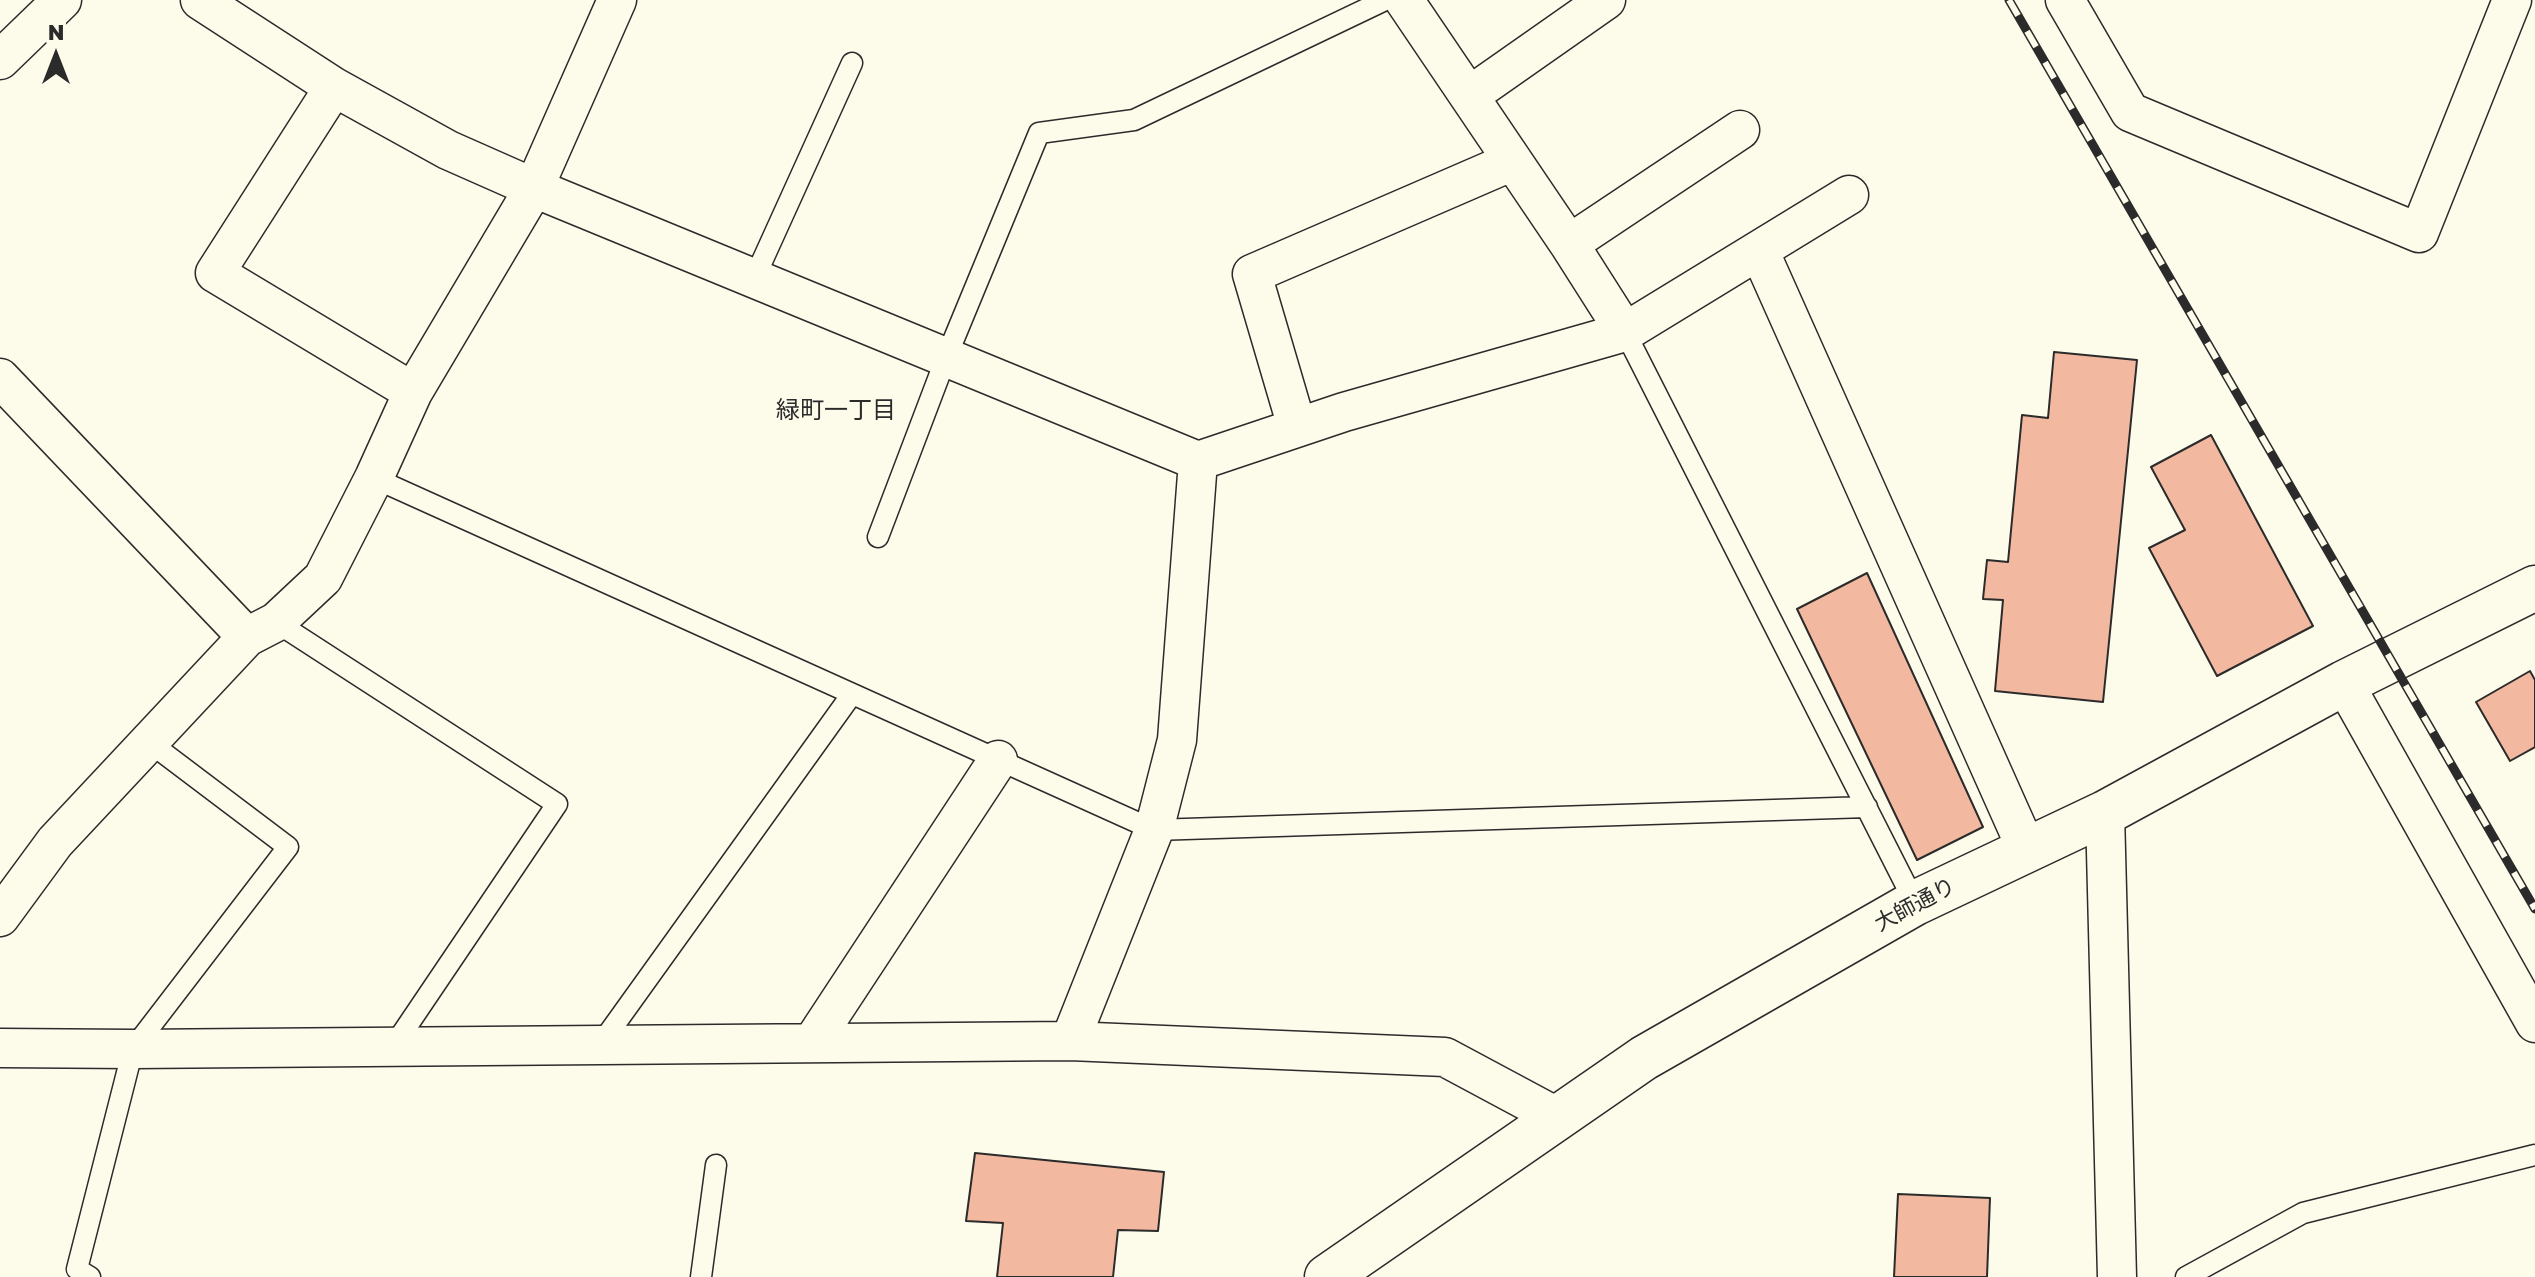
<!DOCTYPE html>
<meta charset="utf-8">
<style>
body{margin:0}
#map{position:relative;width:2535px;height:1277px;overflow:hidden;background:#fdfbea;font-family:"Golos Text",sans-serif}
canvas{display:block}
.north{position:absolute;left:16px;top:16px;width:80px;height:80px;-webkit-text-stroke:6px #fdfbea;paint-order:stroke;rotate:0deg;font-size:22px;font-weight:700;line-height:32px;text-align:center;color:#2b2b2b}
.north::after{content:'';display:block;margin:auto;width:28px;height:36px;background:#2b2b2b;clip-path:polygon(50% 0,100% 100%,50% 72%,0 100%)}
</style>
<div id="map">
<canvas width="2535" height="1277"></canvas>
<div class="north">N</div>
</div>
<script>
const c = document.querySelector('canvas').getContext('2d');
c.lineJoin = 'round';
function fillPath(path, color) { c.fillStyle = color; c.fill(path, 'evenodd'); }
function strokePath(path, color, width, dash) { c.strokeStyle = color; c.lineWidth = width; c.lineCap = dash ? 'butt' : 'round'; c.setLineDash(dash || []); c.stroke(path); }
function drawText(font, color, halo, rows, align = 'center') {
  c.font = font + ' "Golos Text","Noto Sans JP",sans-serif'; c.lineWidth = 6; c.setLineDash([]); c.textBaseline = 'middle'; c.strokeStyle = halo; c.fillStyle = color; for (const [text, x, y, turn = 0] of rows) {
    c.save(); c.translate(x, y); c.rotate((+turn || 0) * Math.PI / 180); c.textAlign = isNaN(turn) ? turn : align; if (halo) c.strokeText(text, 0, 0); c.fillText(text, 0, 0); c.restore();
  }
}
const building = new Path2D(`
 M2054 352 2137 360 2103 702 1995 691 2003 600 1983 599 1987 560 2008 562 2022 415 2048 418Z
 M2211 435 2313 626 2217 676 2149 548 2185 530 2151 467Z
 M1867 573 1983 827 1917 860 1797 609Z
 M2530 671 2535 680V747L2510 761 2476 702Z
 M975 1153 1164 1172 1158 1231 1118 1230 1113 1277H997L1003 1223 966 1221Z
 M1898 1194 1990 1198 1987 1277H1894Z`);
const service = new Path2D(`
 M754 279 852 63
 M1625 332 1915 903
 M374 478 1154 830 1867 807
 M878 537 946 358 1039 133 1134 120 1385 0
 M276 622 557 804 393 1047
 M600 1045 852 694
 M90 1277 77 1269 133 1049 288 847 149 742
 M701 1277 716 1165
 M2186 1277 2303 1213 2535 1155`);
const minor = new Path2D(`
 M200 0 334 87 448 150 534 188 1198 461 1344 412 1625 332 1849 195
 M1404 0 1569 244 1625 332
 M2065 0 2130 112 2419 233 2512 0
 M0 60 62 0
 M334 87 215 273 413 392
 M1469 96 1606 0
 M1569 244 1740 130
 M1759 250 2027 850
 M0 378 247 637
 M1297 427 1252 274 1513 161
 M2344 683 2535 1023
 M2105 813 2117 1277
 M0 917 55 842 247 637 276 622 323 578 374 478 413 392 534 188 617 0
 M1070 1041 1154 830 1177 740 1198 461
 M812 1043 998 760
 M0 1048 133 1049 1070 1041 1445 1057 1557 1117`);
const tertiary = new Path2D(`
 M1327 1277 1644 1058 1915 903 2105 813 2344 683 2535 588`);
const rail = new Path2D(`
 M2009 0 2535 909`);
const streetNames = [
 ["大師通り",1915,905,-28]
];
const neighbourhoodNames = [
 ["緑町一丁目",836,410]
];
fillPath(building, '#f2b8a0');
strokePath(building, '#2b2b2b', 2);
strokePath(service, '#2b2b2b', 23);
strokePath(minor, '#2b2b2b', 41);
strokePath(tertiary, '#2b2b2b', 47);
strokePath(service, '#fdfbea', 20);
strokePath(minor, '#fdfbea', 38);
strokePath(tertiary, '#fdfbea', 44);
strokePath(rail, '#2b2b2b', 9);
strokePath(rail, '#fdfbea', 6, [18]);
drawText('22px', '#2b2b2b', '#fdfbea', streetNames);
drawText('24px', '#2b2b2b', '#fdfbea', neighbourhoodNames);
</script>
